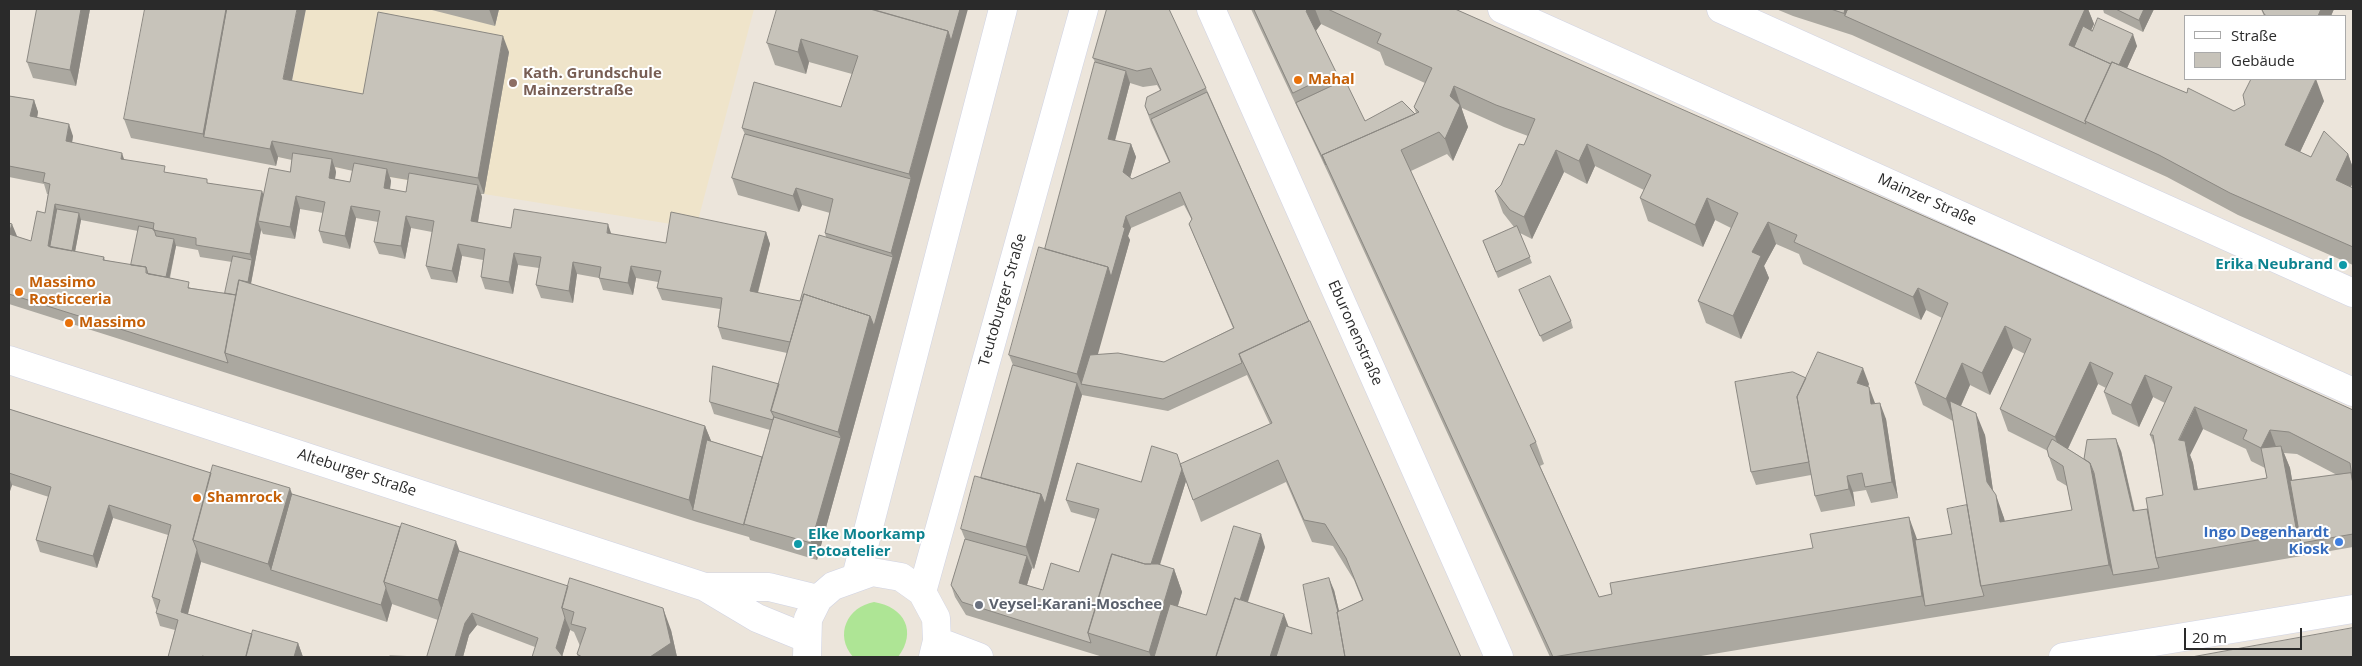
<!DOCTYPE html>
<meta charset="utf-8">
<style>
body{margin:0}
#map{position:relative;width:2362px;height:666px;overflow:hidden;background:#ece5db;font-family:"Open Sans",sans-serif}
canvas{display:block}
.frame{position:absolute;inset:0;border:10px solid #2a2a2a;pointer-events:none}
.legend{position:absolute;left:2184px;top:15px;width:162px;height:65px;box-sizing:border-box;background:#fff;border:1px solid #aaa;margin:0;padding:6px 9px;list-style:none;font-size:15px;color:#2a2a2a}
.legend li{display:flex;align-items:center;gap:10px;height:25px}
.legend b{width:25px;border:1px solid #aaa}
.scale{position:absolute;left:2184px;top:628px;width:118px;height:22px;box-sizing:border-box;border:2px solid #2a2a2a;border-top:0;padding-left:6px;font-size:15px;line-height:18px;white-space:nowrap;color:#2a2a2a;-webkit-text-stroke:4px #fff;paint-order:stroke}
</style>
<div id="map">
<canvas width="2362" height="666"></canvas>
<div class="frame"></div>
<ul class="legend">
<li><b style="height:6px;background:#fff"></b>Straße</li>
<li><b style="height:14px;background:#c7c3ba"></b>Gebäude</li>
</ul>
<div class="scale">20 m</div>
</div>
<script>
const c = document.querySelector('canvas').getContext('2d');
c.lineJoin = 'round';
function fillPath(path, color) { c.fillStyle = color; c.fill(path, 'evenodd'); }
function strokePath(path, color, width, dash) { c.strokeStyle = color; c.lineWidth = width; c.lineCap = dash ? 'butt' : 'round'; c.setLineDash(dash || []); c.stroke(path); }
function drawText(font, color, halo, rows, align = 'center') {
  c.font = font + ' "Open Sans",sans-serif'; c.lineWidth = 4; c.setLineDash([]); c.textBaseline = 'middle'; c.strokeStyle = halo; c.fillStyle = color; for (const [text, x, y, turn = 0] of rows) {
    c.save(); c.translate(x, y); c.rotate((+turn || 0) * Math.PI / 180); c.textAlign = isNaN(turn) ? turn : align; if (halo) c.strokeText(text, 0, 0); c.fillText(text, 0, 0); c.restore();
  }
}
const education = new Path2D(`
 M306 9H754L696 228 484 194 278 157Z`);
const green = new Path2D(`
 M874 602C905 607 917 632 898 657H853C834 635 847 607 874 602Z`);
const minor = new Path2D(`
 M1211 9 1499 657
 M1502 9 2353 392
 M1721 9 2353 293
 M9 360 705 587 757 618 806 638
 M856 577 1003 9
 M705 587H769L818 599
 M922 592 1084 9
 M937 641 979 657
 M807 657 808 619 818 599 833 586 872 572 901 577 922 592 936 618 937 641 933 657
 M2063 657 2353 609`);
const wall = new Path2D(`
 M37 9H90L76 86 33 78 27 62Z
 M428 9H499L495 26Z
 M870 9 917 196 846 455 817 560 750 540 749 537 697 522 9 304V223L16 236 31 241 45 213 48 194H47L44 184 9 177V96L34 100 38 112 37 118 73 136 72 143 167 173 208 183 264 194 290 172 292 160 278 157 276 166 131 138 124 119 292 81 363 94 509 52 484 194H481L482 197 478 222 511 228 611 234 666 243 766 232 770 244 758 293 800 301 826 237 825 233 830 213 802 205 799 212 738 195 732 178 745 134 742 128 841 107 852 74 809 62 806 74 775 65 767 43ZM335 167 353 171 350 182 335 179 336 172ZM390 177 408 180 406 192 390 190 391 181ZM300 209 323 213 319 231 323 243 337 246 350 249 356 218 378 222 374 242 379 254 392 256 405 259 411 228 432 232 426 266 431 279 457 283 462 256 483 260 481 277 485 289 513 294 518 265 539 268 536 285 541 298 573 303 577 274 599 278 603 290 633 295 636 278 658 282 657 288 662 300 720 309 718 327 722 339 787 353 779 384 710 402 714 414 770 430 762 457 711 441 705 426 251 284 261 230 263 234 295 239ZM81 220 138 231 131 265 105 260 104 257 75 252ZM176 246 198 250 200 257 232 262 225 293 191 288 170 278Z
 M1107 9 1206 88 1309 321 1461 657H1103L966 615 955 597 951 585 965 539 961 529 981 478 1013 365 1009 355 1045 249 1095 62 1093 58ZM1130 83 1143 87 1157 85 1160 90 1145 106 1151 123 1169 162 1132 179 1130 177 1136 157 1131 144 1115 141ZM1184 205 1192 220 1189 224 1194 236 1233 328 1164 362 1097 354 1130 240 1128 236 1131 228ZM1247 375 1270 424 1141 482 1066 500 1071 512 1096 519 1079 572 1043 590 1027 585 1032 568 1034 569 1082 395 1168 411ZM1186 481 1201 522 1286 482 1312 542 1333 546 1354 580 1362 600 1339 611 1334 590 1312 634 1289 627 1248 602 1265 547 1206 615 1178 606 1182 592 1174 569 1160 565Z
 M1251 9H1455L2353 410V547L2164 580 1930 618 1695 657H1550L1330 177ZM1321 24 1380 52 1385 65 1425 83 1414 107 1416 113 1365 121 1340 82 1336 72 1316 31ZM1462 108 1504 127 1528 136 1524 145 1501 185 1495 191 1503 213 1514 227 1483 241 1498 278 1532 263 1520 233 1532 239 1564 172 1587 184 1595 166 1644 190 1640 198 1648 221 1703 247 1715 220 1731 228 1698 301 1706 323 1741 339 1769 278 1764 266 1776 244 1799 254 1803 264 1921 320 1926 310 1942 318 1915 383 1923 405 1953 421 1967 505 1952 534 1917 540 1599 597 1540 466 1544 464 1536 442 1411 171 1447 154 1453 161 1468 127 1462 110ZM2013 348 2025 354 2000 409 2008 431 2048 451 2049 457 2057 480 2067 486 2072 510 2005 521 2004 518 1993 491 1985 435 1961 406 1970 385 1990 395ZM2098 384 2106 388 2104 392 2112 414 2139 427 2153 397 2165 403 2150 435 2154 445 2163 495 2147 509 2135 511 2121 451 2084 459 2068 449ZM2203 429 2246 449 2251 461 2265 468 2267 478 2198 490 2193 463 2190 455ZM2284 453 2297 454 2337 475 2292 480 2290 468Z
 M1776 9H2088L2094 24 2091 30 2137 46 2127 68 2187 93 2234 111 2324 101 2300 152 2311 157 2348 154 2353 168V182L2351 187 2353 188V265L2238 215 2167 177 1852 35 1793 16Z
 M2103 9H2154L2143 32 2104 13Z
 M2261 9H2334L2331 16H2264Z
 M1519 290 1571 321 1573 328 1543 342Z
 M1806 378 1869 384 1868 387 1875 404 1886 419 1898 498 1871 503 1866 490 1853 492 1855 506 1821 512 1815 496 1811 475 1756 485 1751 472Z
 M9 409 211 473 292 494 459 551 671 630 677 657H578L577 654 580 646 574 632 570 630 562 656 535 647 477 625 469 635 463 657H427L438 620 392 604 387 622 201 562 188 614 252 634 298 643 303 657H168L175 630 160 626 156 613 157 610 156 609 152 597 168 535 113 518 97 568 40 552 36 540 49 497 12 485 9 494Z`);
const shadedWall = new Path2D(`
 M81 9H90L76 86 70 70Z
 M226 9H236L204 137 203 134Z
 M297 9H306L289 96 283 79Z
 M489 9H499L495 26Z
 M960 9H968L846 455 817 560 811 543 841 438 838 432 870 316 893 257 891 253 911 179 909 174 948 31Z
 M1308 9H1315L1321 24 1314 33 1306 11Z
 M1845 9H1863L1845 16 1844 13Z
 M2085 9H2088L2094 24 2080 56 2069 45Z
 M2144 9H2154L2143 32 2139 20Z
 M2321 9H2334L2331 16H2318Z
 M2133 34 2137 46 2100 128 2116 72Z
 M503 36 509 52 484 194 478 178Z
 M801 39 809 62 806 74 798 52Z
 M1126 71 1130 83 1112 151 1108 139Z
 M2316 79 2324 101 2293 167 2285 145Z
 M1454 86 1468 127 1453 161 1445 139 1450 96Z
 M34 100 38 112 35 128 30 116Z
 M69 124 73 136 70 154 66 141Z
 M272 141 278 157 276 166 270 149Z
 M1131 144 1136 157 1128 185 1123 172Z
 M1587 144 1595 166 1587 184 1579 161Z
 M1556 150 1564 172 1532 239 1524 217Z
 M122 153 126 165 121 159Z
 M2348 154 2353 168V182L2344 202 2336 180Z
 M332 159 336 172 333 190 329 178Z
 M387 169 391 181 388 201 384 188Z
 M478 185 482 197 476 233 471 221Z
 M796 188 802 205 799 212 793 196Z
 M262 191 267 203 258 221 261 230 237 357 230 355 252 260 250 254Z
 M296 196 300 209 295 239 290 227Z
 M1707 198 1715 220 1703 247 1695 225Z
 M55 204 59 216 53 253 48 246Z
 M351 206 356 218 350 249 345 236Z
 M79 213 81 220 73 262 71 256Z
 M406 216 411 228 405 259 401 246Z
 M1126 216 1131 228 1128 236 1130 240 1089 386 1081 384 1086 396 1077 374 1108 267Z
 M1768 222 1776 244 1764 266 1769 278 1741 339 1733 316 1752 252Z
 M12 224 17 236 14 246 9 234Z
 M608 224 612 236 607 233Z
 M766 232 770 244 755 303 750 291Z
 M174 239 176 246 167 289 165 282Z
 M458 244 462 256 457 283 452 271Z
 M514 253 518 265 513 294 509 282Z
 M573 262 577 274 573 303 569 291Z
 M631 266 636 278 633 295 628 283Z
 M1918 288 1926 310 1921 320 1913 297Z
 M2005 326 2013 348 1990 395 1982 373Z
 M2090 362 2098 384 2063 459 2055 437Z
 M1962 363 1970 385 1954 421 1946 399Z
 M1863 368 1869 384 1863 399 1857 383Z
 M2145 375 2153 397 2139 427 2131 405Z
 M1077 383 1082 395 1034 569 1026 547 1041 494Z
 M1869 387 1875 403 1877 421 1871 404Z
 M1880 403 1886 419 1898 498 1892 482Z
 M2195 407 2203 429 2190 455 2193 463 2202 512 2194 490 2179 440Z
 M1976 413 1985 435 1995 504 1987 482Z
 M705 426 714 448 693 510 689 500Z
 M2270 430 2278 452 2261 448Z
 M2116 439 2121 451 2137 523 2133 511Z
 M2281 446 2290 468 2303 543H2301L2297 533Z
 M2090 463 2098 485 2113 575 2109 565Z
 M1182 469 1186 481 1153 586 1148 574Z
 M1847 476 1853 492 1855 506 1849 489Z
 M9 477 12 485 9 494Z
 M290 488 298 511 271 570 268 564Z
 M1996 495 2004 518 2008 544 2000 522Z
 M109 505 113 518 97 568 93 556Z
 M1909 517 1917 539 1928 605 1925 606 1922 596Z
 M1261 534 1265 547 1230 657H1222Z
 M456 541 464 563 446 622 438 600Z
 M197 550 201 562 185 625 181 612Z
 M1027 556 1032 568 1024 595 1019 583Z
 M1174 569 1182 592 1162 657H1151L1149 652Z
 M1329 578 1334 590 1349 653 1348 657Z
 M386 588 392 604 387 622 381 605Z
 M663 608 671 630 677 657H650Z
 M472 613 477 625 469 635 463 657H455L465 623Z
 M1284 614 1292 636 1285 657H1270Z
 M565 618 570 630 562 657 556 648Z
 M298 643 303 657H294Z`);
const building = new Path2D(`
 M37 9H81L70 70 27 62Z
 M145 9H226L203 134 124 119Z
 M227 9H297L283 79 363 94 378 12 503 36 478 178 272 141 270 149 204 137Z
 M777 9H870L948 31 909 174 742 128 754 82 841 107 858 56 801 39 798 52 767 43Z
 M875 9H960L951 41 948 31 875 10Z
 M1107 9H1169L1206 88 1149 115 1145 106 1147 97 1161 90 1151 68 1137 71 1093 58Z
 M1254 9H1308L1306 11 1336 72 1293 93Z
 M1328 9H1455L2012 255 2353 410V484L2350 463 2289 432 2270 430 2261 448 2281 446 2297 533 2156 558 2146 498 2163 495 2153 435H2150L2172 387 2145 375 2131 405 2104 392 2113 373 2090 362 2055 437 2000 409 2031 339 2005 326 1982 373 1962 363 1946 399 1915 383 1948 303 1918 288 1913 297 1794 242 1797 235 1768 222 1752 252 1761 256 1733 316 1698 301 1738 213 1707 198 1695 225 1640 198 1651 175 1587 144 1579 161 1556 150 1524 217 1510 210 1495 191 1501 185 1519 144 1524 145 1535 119 1496 105 1454 86 1450 96 1460 105 1445 139 1439 132 1401 150 1536 442 1530 445 1599 597 1612 594 1610 583 1813 548 1810 534 1909 517 1922 596 1553 657 1322 155 1419 112 1414 107 1432 68 1377 43 1381 34ZM2195 407 2247 430 2243 439 2261 448 2267 478 2194 490 2185 441 2179 440Z
 M1831 9H1845L1844 13Z
 M1848 9H2085L2069 45 2111 64 2085 121 2086 124 1845 16Z
 M2116 9H2144L2139 20Z
 M2262 9H2321L2318 16H2268L2265 15Z
 M2098 18 2133 34 2119 65 2112 62 2111 64 2074 47 2083 26 2092 31Z
 M1095 62 1126 71 1108 139 1131 144 1123 172 1132 179 1170 162 1151 119 1207 92 1309 321 1239 354 1242 363 1163 399 1081 384 1090 355 1118 353 1164 362 1234 328 1189 224 1192 219 1180 192 1126 216 1123 227 1125 228 1111 277 1108 267 1045 249Z
 M2112 62 2187 93 2188 88 2234 111 2245 105 2243 95 2251 79H2316L2285 145 2311 157 2324 131 2348 154 2336 180 2353 188V247L2230 193 2159 155 2085 121Z
 M1345 80 1365 121 1402 101 1415 114 1322 155 1326 165 1296 103Z
 M9 96 34 100 30 116 69 124 66 141 122 153 121 159 165 166 164 172 207 179V183L262 191 250 254 196 245V238L153 230 154 223 55 204 48 246 104 257 103 260 146 267V273L189 282 188 288 236 295 225 353 228 363 9 294V223L12 224 9 234 31 241 37 211 45 213 50 184 43 182 45 173 9 166Z
 M745 134 911 179 891 253 825 233 833 199 796 188 793 196 732 178Z
 M293 153 332 159 329 178 350 182 354 163 387 169 384 188 406 192 409 173 478 185 471 221 511 228 514 209 608 224 607 233 666 243 671 212 766 232 750 291 800 301 819 235 893 257 874 326 870 316 804 294 790 342 718 327 722 298 657 288 661 271 631 266 628 283 599 278 601 267 573 262 569 291 536 285 541 257 514 253 509 282 481 277 485 249 458 244 452 271 426 266 434 221 406 216 401 246 374 242 380 211 351 206 345 236 319 231 325 202 296 196 290 227 258 221 269 168 290 172Z
 M57 209 79 213 72 251 50 247Z
 M139 226 154 229 156 236 174 239 166 277 148 274 146 267 131 265Z
 M1517 226 1530 257 1496 272 1483 241Z
 M1039 247 1108 267 1077 374 1009 355Z
 M233 256 252 260 248 282 239 280 236 295 225 293Z
 M1550 276 1571 321 1540 336 1519 290Z
 M239 280 705 426 689 500 225 353Z
 M804 294 870 316 838 432 771 411Z
 M1310 321 1461 657H1345L1337 612 1363 600 1346 558 1325 524 1304 520 1278 460 1193 500 1180 464 1272 423 1239 354Z
 M1818 352 1863 368 1857 383 1869 387 1871 404 1880 403 1892 482 1865 487 1862 473 1847 476 1849 489 1815 496 1797 397Z
 M1013 365 1077 383 1045 504 1041 494 981 478Z
 M713 366 779 384 771 411 774 417 773 420 710 402Z
 M1793 372 1806 378 1797 397 1809 462 1751 472 1735 382Z
 M1950 401 1976 413 1987 482 1996 495 2000 522 2072 510 2063 466 2049 457 2047 449 2052 439 2090 463 2109 565 1981 586Z
 M9 409 211 473 193 540 197 550 181 612 252 634 246 657H207L202 656V657H168L178 620 156 613 160 600 152 597 171 525 109 505 93 556 36 540 51 487 9 473Z
 M774 417 841 438 811 543 744 524Z
 M2116 439 2133 511 2147 509 2156 558 2159 568 2113 575 2094 473 2090 463 2084 459 2087 440Z
 M707 440 762 457 744 524V525L693 510Z
 M1152 446 1177 454 1182 469 1151 564H1145L1112 554 1088 633 1091 643 962 602 951 585 965 539 1027 556 1019 583 1043 590 1051 563 1079 572 1099 509 1066 500 1077 463 1141 482Z
 M213 465 290 488 268 564 193 540Z
 M2351 473 2353 484V534L2301 543 2290 481Z
 M975 476 1041 494 1026 547 961 529Z
 M292 494 400 527 384 582 386 588 381 605 271 570Z
 M1967 505 1981 586 1984 596 1925 606 1915 540 1952 534 1947 509Z
 M402 523 456 541 438 600 384 582Z
 M1234 526 1261 534 1240 600 1235 598 1216 657H1154L1170 604 1206 615Z
 M459 551 568 586 562 608 565 618 556 648 563 657H532L538 638 472 613 465 623 455 657H427Z
 M1112 554 1145 564H1158L1174 569 1149 652 1088 633Z
 M570 578 663 608 671 643 650 657H582L577 654 586 628 571 624 574 612 562 608Z
 M1329 578 1338 612H1337L1345 657H1276L1286 626 1312 634 1303 585Z
 M1235 598 1284 614 1270 657H1216Z
 M2353 628V657H2192Z
 M253 630 298 643 294 657H246Z
 M390 656 424 657H425H390Z`);
const markers = [
 [1298,80,5,"#e8710a"],
 [513,83,5,"#8d6e63"],
 [2343,265,5,"#0f9aa8"],
 [19,292,5,"#e8710a"],
 [69,323,5,"#e8710a"],
 [197,498,5,"#e8710a"],
 [2339,542,5,"#3f7fe0"],
 [798,544,5,"#0f9aa8"],
 [979,605,5,"#6b7280"]
];
const educationNames = [
 ["Kath. Grundschule",523,74],
 ["Mainzerstraße",523,91]
];
const foodNames = [
 ["Mahal",1308,80],
 ["Massimo",29,283],
 ["Rosticceria",29,300],
 ["Massimo",79,323],
 ["Shamrock",207,498]
];
const streetNames = [
 ["Mainzer Straße",1927,200,24],
 ["Teutoburger Straße",1003,300,-74],
 ["Eburonenstraße",1355,333,66],
 ["Alteburger Straße",357,473,18]
];
const cultureNames = [
 ["Erika Neubrand",2333,265],
 ["Elke Moorkamp",808,535,"left"],
 ["Fotoatelier",808,552,"left"]
];
const shopNames = [
 ["Ingo Degenhardt",2329,533],
 ["Kiosk",2329,550]
];
const worshipNames = [
 ["Veysel-Karani-Moschee",989,605]
];
fillPath(education, '#efe4ca');
fillPath(green, '#aee595');
strokePath(minor, '#d0d3e3', 29);
strokePath(minor, '#fff', 28);
fillPath(wall, '#aba8a0');
fillPath(shadedWall, '#8b8882');
fillPath(building, '#c7c3ba');
strokePath(building, '#8b8882', 1);
for (const [x, y, r, color] of markers) { const dot = new Path2D(); dot.arc(x, y, r, 0, 2 * Math.PI); c.fillStyle = color; c.fill(dot); strokePath(dot, '#fff', 2); }
drawText('bold 15px', '#785e54', '#fff', educationNames, 'left');
drawText('bold 15px', '#c56008', '#fff', foodNames, 'left');
drawText('15px', '#2a2a2a', '#fff', streetNames);
drawText('bold 15px', '#0d838f', '#fff', cultureNames, 'right');
drawText('bold 15px', '#366cbe', '#fff', shopNames, 'right');
drawText('bold 15px', '#5b616d', '#fff', worshipNames, 'left');
</script>
